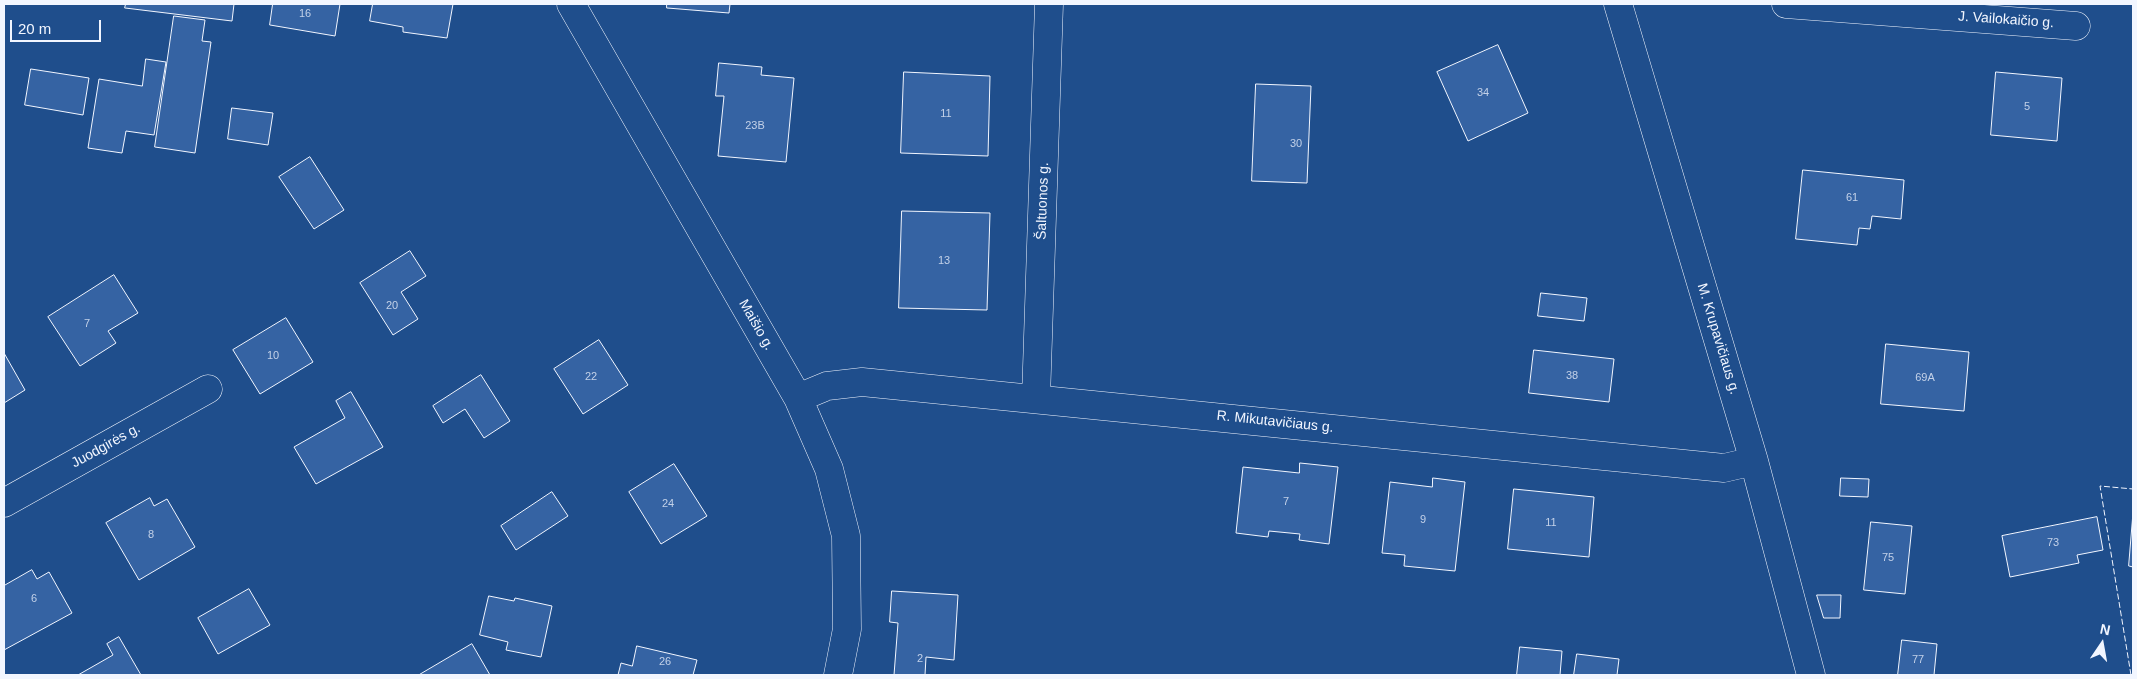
<!DOCTYPE html>
<meta charset="utf-8">
<style>
body{margin:0}
#map{position:relative;width:2137px;height:679px;overflow:hidden;background:#1f4e8c;font-family:Helvetica,sans-serif}
canvas{display:block}
.frame{position:absolute;inset:0;border:5px solid #f2f6ff;pointer-events:none}
.north{position:absolute;left:2077px;top:619px;width:50px;height:50px;-webkit-text-stroke:4px #1f4e8c;paint-order:stroke;rotate:12deg;font-size:14px;font-weight:700;line-height:20px;text-align:center;color:#f2f6ff}
.north::after{content:'';display:block;margin:auto;width:18px;height:22px;background:#f2f6ff;clip-path:polygon(50% 0,100% 100%,50% 72%,0 100%)}
.scale{position:absolute;left:10px;top:20px;width:91px;height:22px;box-sizing:border-box;border:2px solid #f2f6ff;border-top:0;padding-left:6px;font-size:15px;line-height:18px;white-space:nowrap;color:#f2f6ff;-webkit-text-stroke:4px #1f4e8c;paint-order:stroke}
</style>
<div id="map">
<canvas width="2137" height="679"></canvas>
<div class="frame"></div>
<div class="north">N</div>
<div class="scale">20 m</div>
</div>
<script>
const c = document.querySelector('canvas').getContext('2d');
c.lineJoin = 'round';
function fillPath(path, color) { c.fillStyle = color; c.fill(path, 'evenodd'); }
function strokePath(path, color, width, dash) { c.strokeStyle = color; c.lineWidth = width; c.lineCap = dash ? 'butt' : 'round'; c.setLineDash(dash || []); c.stroke(path); }
function drawText(font, color, halo, rows, align = 'center') {
  c.font = font + ' Helvetica,sans-serif'; c.lineWidth = 4; c.setLineDash([]); c.textBaseline = 'middle'; c.strokeStyle = halo; c.fillStyle = color; for (const [text, x, y, turn = 0] of rows) {
    c.save(); c.translate(x, y); c.rotate((+turn || 0) * Math.PI / 180); c.textAlign = isNaN(turn) ? turn : align; if (halo) c.strokeText(text, 0, 0); c.fillText(text, 0, 0); c.restore();
  }
}
const building = new Path2D(`
 M126 4H234L232 21 125 8Z
 M273 4H340L335 36 270 25Z
 M373 4H453L447 38 403 32V27L370 21Z
 M667 4H730L729 13 667 8Z
 M174 16 205 20 202 41 211 42 195 153 155 147Z
 M1498 45 1528 113 1468 141 1437 72Z
 M146 59 166 62 154 135 126 131 122 153 88 148 99 79 142 86Z
 M719 63 762 67 761 75 794 78 786 162 718 156 724 96H716Z
 M31 69 89 78 83 115 25 105Z
 M904 72 990 76 988 156 901 153Z
 M1996 72 2062 78 2057 141 1991 135Z
 M1256 84 1311 86 1307 183 1252 181Z
 M232 108 273 113 268 145 228 139Z
 M310 157 344 210 314 229 279 177Z
 M1803 170 1904 180 1901 219 1872 216 1870 229 1859 228 1857 245 1796 239Z
 M902 211 990 213 987 310 899 308Z
 M410 251 426 276 401 292 418 319 393 335 360 283Z
 M114 275 138 313 108 331 116 343 80 366 48 317Z
 M1541 293 1587 298 1584 321 1538 316Z
 M286 318 313 362 260 394 233 350Z
 M599 340 628 385 583 414 554 369Z
 M1886 344 1969 352 1964 411 1881 404Z
 M1534 350 1614 359 1609 402 1529 393Z
 M4 353 25 390 4 403Z
 M481 375 510 421 484 438 465 409 443 423 433 406Z
 M351 392 383 447 316 484 294 447 345 418 336 401Z
 M1300 463 1338 467 1329 544 1299 540 1300 534 1269 531 1268 537 1236 533 1243 467 1299 473Z
 M674 464 707 516 661 544 629 492Z
 M1433 478 1465 482 1455 571 1404 566 1405 555 1382 553 1390 482 1432 487Z
 M1841 478 1869 479 1868 497 1840 496Z
 M1514 489 1594 497 1589 557 1508 549Z
 M552 492 568 516 516 550 501 526Z
 M150 498 154 506 167 499 195 547 139 580 106 523Z
 M2133 513V567L2129 566Z
 M2097 517 2103 550 2077 555 2079 563 2010 577 2002 536Z
 M1871 522 1912 526 1905 594 1864 590Z
 M32 570 37 579 49 572 72 613 4 650V586Z
 M249 589 270 625 218 654 198 618Z
 M892 591 958 595 954 660 926 657 925 675H894L898 623 890 622Z
 M1817 595H1841L1840 618H1824Z
 M489 596 514 601 515 598 552 606 541 657 506 650 508 642 480 635Z
 M119 637 141 675H78L113 655 107 644Z
 M1902 640 1937 644 1934 675H1898Z
 M472 644 490 675H419Z
 M637 646 697 660 693 675H618L621 663 632 666Z
 M1520 647 1562 651 1560 675H1517Z
 M1577 654 1619 659 1617 675H1574Z`);
const minor = new Path2D(`
 M571 4 798 398 829 469 846 536 847 629 838 675
 M1618 4 1754 461 1811 675
 M1786 4 2076 26
 M798 398 827 386 862 382 1724 468 1754 461
 M1036 398 1049 4
 M4 503 208 389`);
const fence = new Path2D(`
 M2131 675 2100 486 2133 489`);
const numberNames = [
 ["16",305,14],
 ["34",1483,93],
 ["5",2027,107],
 ["11",946,114],
 ["23B",755,126],
 ["30",1296,144],
 ["61",1852,198],
 ["13",944,261],
 ["20",392,306],
 ["7",87,324],
 ["10",273,356],
 ["38",1572,376],
 ["22",591,377],
 ["69A",1925,378],
 ["7",1286,502],
 ["24",668,504],
 ["9",1423,520],
 ["11",1551,523],
 ["8",151,535],
 ["73",2053,543],
 ["75",1888,558],
 ["6",34,599],
 ["2",920,659],
 ["77",1918,660],
 ["26",665,662]
];
const streetNames = [
 ["J. Vailokaičio g.",2006,20,4],
 ["Šaltuonos g.",1043,201,-88],
 ["Maišio g.",756,325,60],
 ["M. Krupavičiaus g.",1718,339,73],
 ["R. Mikutavičiaus g.",1275,422,6],
 ["Juodgirės g.",106,446,-29]
];
fillPath(building, '#3563a3');
strokePath(building, '#f2f6ff', 1);
strokePath(minor, '#f2f6ff', 29);
strokePath(minor, '#1f4e8c', 28);
strokePath(fence, '#f2f6ff', 1, [6, 2.5]);
drawText('11px', '#c3d1e8', null, numberNames);
drawText('14px', '#f2f6ff', '#1f4e8c', streetNames);
</script>
